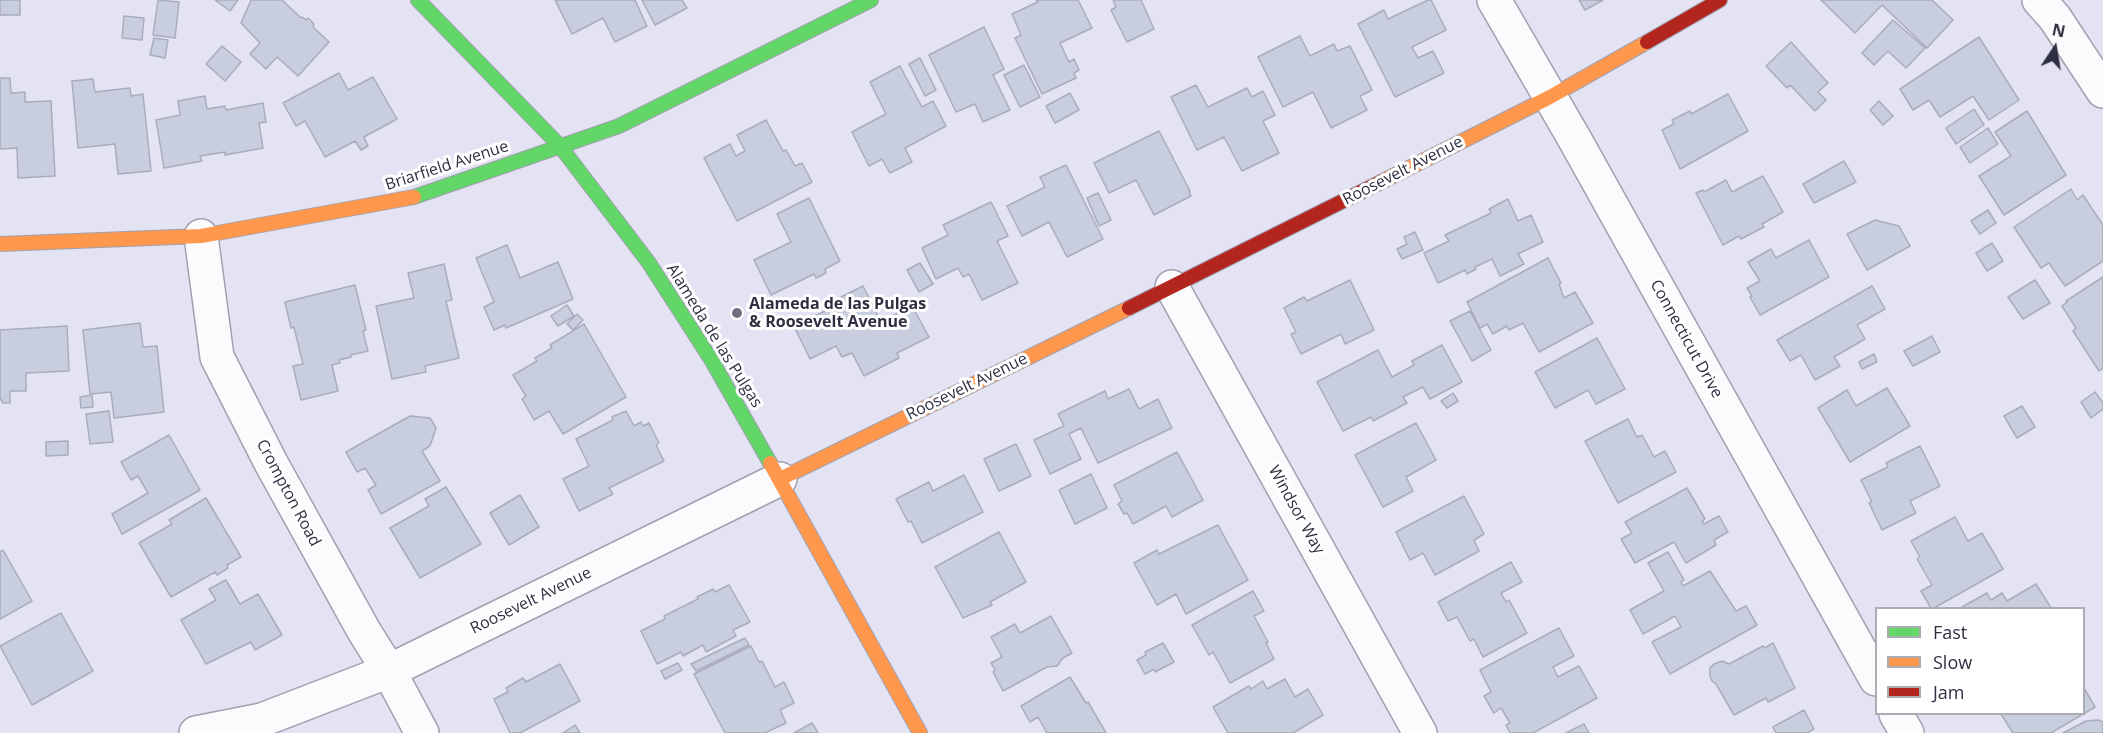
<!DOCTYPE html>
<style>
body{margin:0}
#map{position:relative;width:2103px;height:733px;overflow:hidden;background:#e3e3f4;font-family:"Open Sans",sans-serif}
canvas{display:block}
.legend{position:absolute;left:1875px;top:607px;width:210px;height:108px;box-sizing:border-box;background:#fff;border:2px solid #acacb3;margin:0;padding:8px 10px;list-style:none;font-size:18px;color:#2f2f42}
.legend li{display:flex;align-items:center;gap:12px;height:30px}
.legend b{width:30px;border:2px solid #acacb3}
.north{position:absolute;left:2025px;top:18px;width:60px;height:60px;-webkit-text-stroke:4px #fff;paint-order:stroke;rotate:12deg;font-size:16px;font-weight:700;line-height:24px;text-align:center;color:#2f2f42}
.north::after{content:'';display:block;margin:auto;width:21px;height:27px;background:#2f2f42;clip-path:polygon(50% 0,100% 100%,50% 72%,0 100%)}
</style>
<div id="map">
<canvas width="2103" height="733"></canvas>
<ul class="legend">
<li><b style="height:8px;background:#63d668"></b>Fast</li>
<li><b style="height:8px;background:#ff974d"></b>Slow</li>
<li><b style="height:8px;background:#b3261e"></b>Jam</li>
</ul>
<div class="north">N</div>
</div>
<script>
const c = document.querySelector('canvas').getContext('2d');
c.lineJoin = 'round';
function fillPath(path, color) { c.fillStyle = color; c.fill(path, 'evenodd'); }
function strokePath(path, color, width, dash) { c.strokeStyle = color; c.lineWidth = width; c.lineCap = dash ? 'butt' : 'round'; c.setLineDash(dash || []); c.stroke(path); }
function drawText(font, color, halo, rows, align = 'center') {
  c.font = font + ' "Open Sans",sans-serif'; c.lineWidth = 6; c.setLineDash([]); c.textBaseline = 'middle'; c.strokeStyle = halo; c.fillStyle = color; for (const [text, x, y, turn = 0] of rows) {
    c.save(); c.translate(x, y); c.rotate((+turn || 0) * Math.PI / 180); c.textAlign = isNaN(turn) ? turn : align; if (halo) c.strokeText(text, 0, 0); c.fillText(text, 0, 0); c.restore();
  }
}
const building = new Path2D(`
 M0 0H20V15H0Z
 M158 0 179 2 175 38 153 35Z
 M215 0H238L230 11Z
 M251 0H282L301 18 302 17 306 20 308 18 314 24 313 27 329 42 298 76 277 57 266 69 250 54 260 43 241 23Z
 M555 0H635L647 26 615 42 603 18 572 34Z
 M642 0H682L687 8 655 25Z
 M1036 0H1078L1092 28 1060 43 1069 62 1074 59 1079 70 1074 73 1076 78 1042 94 1015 38 1021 35 1012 14 1038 2Z
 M1113 0H1141L1154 29 1127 42 1111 10 1116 7Z
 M1428 0H1431L1446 30 1412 47 1418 58 1433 51 1444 73 1395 97 1358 24 1384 10 1388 19Z
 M1579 0H1603L1585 10Z
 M1821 0H1932L1953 20 1927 48 1882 5 1855 33Z
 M124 16 144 18 142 40 122 38Z
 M1893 20 1925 48 1906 68 1888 51 1874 65 1862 53Z
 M984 27 1004 69 993 75 1010 110 983 122 975 104 956 112 929 55Z
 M1300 36 1310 56 1334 44 1337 51 1350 46 1372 90 1360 96 1367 110 1331 128 1313 92 1283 107 1258 57Z
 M1979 37 2019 100 1989 120 1973 96 1940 117 1929 100 1913 110 1900 89Z
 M154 38 168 40 165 58 150 55Z
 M1791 42 1828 83 1818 92 1826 100 1815 111 1790 85 1787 88 1766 66Z
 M222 46 241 62 225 81 206 64Z
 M920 58 936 90 925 96 909 64Z
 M1024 65 1040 97 1020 107 1004 75Z
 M900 66 922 107 933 101 946 126 905 148 912 162 890 173 882 159 869 166 852 132 886 114 870 82Z
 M339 73 348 90 373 77 397 119 364 137 368 146 361 150 355 141 325 157 305 121 296 126 283 103Z
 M0 78H10L11 93 25 92V102L51 101 55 176 18 178 17 148 0 149Z
 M93 79 95 92 130 88 131 96 143 94 151 171 118 174 115 144 78 148 72 81Z
 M1196 85 1208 107 1247 88 1252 97 1263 91 1275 115 1263 121 1279 153 1242 171 1224 137 1197 150 1171 97Z
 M1070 93 1079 110 1055 123 1046 106Z
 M1728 94 1748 131 1680 169 1662 130 1674 124 1672 120 1690 111 1691 114Z
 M205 96 207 109 225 106 226 110 263 103 266 122 259 123 263 148 225 155V152L200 156 202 161 164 168 156 120 180 115 178 101Z
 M1879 101 1893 116 1883 125 1870 110Z
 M1974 109 1984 125 1956 144 1946 128Z
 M2027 111 2066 175 2004 215 1979 176 2011 156 1995 132Z
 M766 120 783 151 786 150 795 166 802 163 812 182 737 221 704 158 730 144 736 156 745 151 737 135Z
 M1988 128 1998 144 1970 163 1960 147Z
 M1159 131 1190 191H1189L1191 196 1154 215 1136 180 1109 193 1094 163Z
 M1844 161 1856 182 1814 203 1803 184Z
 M1066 165 1103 239 1067 257 1049 222 1022 236 1007 206 1045 187 1040 177Z
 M1763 176 1783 212 1762 224 1764 227 1741 239 1739 236 1723 245 1696 193 1703 190 1704 192 1726 180 1732 192Z
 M2071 189 2077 200 2083 195 2103 225V261L2065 286 2049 263 2041 268 2014 227Z
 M1098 193 1111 220 1099 226 1087 198Z
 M809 198 840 261 825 269 826 273 816 278 814 274 771 295 754 260 791 242 777 214Z
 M1508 199 1518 221 1531 215 1543 242 1518 254 1524 264 1500 276 1492 259 1475 267 1476 269 1467 274 1465 270 1438 283 1424 253 1449 241 1445 235 1491 213 1489 209Z
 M991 202 1008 236 997 241 1018 283 982 300 969 274 963 277 958 268 936 279 922 248 948 235 943 225Z
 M1988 210 1996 223 1980 234 1971 221Z
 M1875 220 1899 226 1910 246 1867 270 1847 234Z
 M1415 232 1423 250 1402 259 1397 249 1407 244 1404 237Z
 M1809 240 1829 277 1760 315 1750 297 1752 296 1747 288 1760 281 1748 262 1771 249 1776 258Z
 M1992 243 2003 261 1987 271 1976 253Z
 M507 245 520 278 558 262 573 299 506 328 505 325 494 330 484 307 494 302 476 258Z
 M1548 258 1561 283 1559 284 1564 298 1575 292 1593 323 1539 352 1523 323 1509 330 1507 326 1493 334 1487 324 1480 328 1467 302Z
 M920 263 933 284 919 292 907 270Z
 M444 264 452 300 446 301 459 358 425 366 426 372 392 379 376 306 414 298 408 273Z
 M2103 277V368L2099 371 2073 331 2076 328 2062 306 2067 302 2066 301Z
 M1350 280 1374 330 1345 344 1341 334 1301 354 1291 334 1296 332 1284 308 1304 297 1307 301Z
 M2035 280 2050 303 2023 319 2008 297Z
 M355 285 366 330 363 331 368 351 351 355V357L339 360 340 363 332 365 338 391 301 400 293 366 303 364 294 327 291 328 285 302Z
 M863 286 883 326 886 324 884 320 912 306 929 337 897 353 899 358 864 376 852 353 842 357 836 346 810 359 794 326 827 310 823 306Z
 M1872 286 1885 309 1857 325 1865 339 1834 357 1840 366 1815 380 1801 355 1790 361 1777 340Z
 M567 305 574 316 558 326 551 316Z
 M1470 311 1491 350 1472 361 1450 321Z
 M577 314 583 320 573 330 567 324Z
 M140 323 143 347 157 346 164 412 114 418 111 392 90 394 83 330Z
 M584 324 626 397 563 434 549 411 534 420 522 399 526 396 513 375 537 361 535 358 552 348 550 345Z
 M67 326 69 371 26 373V391H10V403H3L0 398V330Z
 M1932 336 1940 352 1913 366 1904 351Z
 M1597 338 1625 389 1596 404 1588 390 1555 408 1535 372Z
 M1442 345 1462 382 1430 399 1423 387 1403 397 1407 403 1373 421 1371 417 1343 431 1317 382 1378 350 1392 377 1414 365 1412 361Z
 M1874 354 1877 362 1862 369 1859 362Z
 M1887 388 1910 426 1850 462 1818 408 1847 390 1856 406Z
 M1129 389 1139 409 1158 399 1172 428 1098 463 1081 428 1069 434 1081 459 1050 474 1034 440 1064 426 1058 414 1105 391 1108 399Z
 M2095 392 2103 403V409L2091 418 2081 402Z
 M1453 393 1458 401 1447 408 1441 401Z
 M92 395 93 407 81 408 80 397Z
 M2022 406 2035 427 2017 438 2004 416Z
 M109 411 113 442 90 444 86 414Z
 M626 411 634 426 641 422 643 426 649 423 659 443 656 445 664 461 609 488 613 494 579 511 563 479 589 466 576 439 613 420 612 417Z
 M410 416 430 418 436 428 430 446 422 451 440 481 381 514 368 490 376 485 365 468 357 472 346 452Z
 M1628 419 1637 437 1642 435 1654 457 1665 451 1676 472 1618 503 1585 441Z
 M1416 423 1436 460 1406 477 1413 491 1383 507 1355 455Z
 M169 435 200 490 122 534 112 514 148 493 138 476 131 480 121 462Z
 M68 441V455L46 456V442Z
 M1016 444 1031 476 999 491 984 459Z
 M1920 446 1940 486 1910 501 1916 513 1882 530 1869 503 1872 502 1861 480 1888 467 1886 463Z
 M1177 452 1203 500 1172 517 1166 506 1133 524 1127 513 1124 514 1118 504 1122 501 1114 485Z
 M1091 474 1107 508 1075 524 1059 490Z
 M964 475 983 512 922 543 911 521 908 522 896 499 929 482 933 491Z
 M446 487 481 544 420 578 390 528 429 506 425 499Z
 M1687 488 1705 519 1702 521 1704 524 1719 516 1728 532 1714 540 1716 545 1686 563 1674 542 1635 563 1621 539 1632 533 1625 522Z
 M520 495 539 527 509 545 490 513Z
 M1464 496 1484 534 1474 540 1479 551 1435 575 1423 553 1410 560 1396 532Z
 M206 498 241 557 227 565 228 568 217 575 215 572 171 597 139 543 172 524 169 520Z
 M1955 517 1968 541 1982 533 2003 569 1934 608H1931L1921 591 1932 585 1917 559 1920 557 1911 541Z
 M1218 525 1248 580 1186 614 1176 594 1157 605 1134 563 1157 550 1159 554Z
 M999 532 1026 582 990 602 992 605 963 618 935 567Z
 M3 550 32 601 0 619V552Z
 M1668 552 1684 580 1681 582 1683 586 1710 571 1736 611 1746 606 1757 625 1670 674 1652 642 1681 627 1675 616 1643 634 1630 610 1664 591 1648 563Z
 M1511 562 1522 582 1501 593 1506 602 1509 600 1527 633 1483 657 1474 639 1470 641 1457 617 1448 621 1438 602Z
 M226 580 240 604 258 594 282 635 255 650 251 642 206 664 181 620 216 600 209 589Z
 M2036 584 2051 608H1963L1962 607 1987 593 1991 600 2002 593 2007 601Z
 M729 585 750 622 733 630 736 636 706 652 703 645 683 656 681 652 657 664 641 631 665 619 664 616 698 599 697 597 713 589 715 592Z
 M1253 591 1264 611 1254 616 1268 642 1266 643 1274 659 1230 683 1213 652 1209 655 1192 625Z
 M61 613 93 671 32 705 0 646Z
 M1051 616 1072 653 1063 658 1057 666 1047 667 1003 691 993 672 995 670 991 663 1002 657 991 637 1015 624 1020 633Z
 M1559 628 1574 656 1553 667 1558 677 1579 666 1597 698 1533 733H1510L1506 725 1510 723 1501 708 1494 713 1484 696 1491 692 1480 670Z
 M745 638 749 645 696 671 691 664Z
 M1163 643 1174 662 1155 672 1154 669 1145 674 1137 660 1146 655 1145 652Z
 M1773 643 1795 688 1768 702 1766 698 1734 715 1716 684 1712 681 1710 676V668L1714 664 1722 661 1729 664 1763 646 1765 648Z
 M751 646 759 662 762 661 775 687 784 682 794 703 780 710 786 723 765 733H725L694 674Z
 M678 663 682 670 665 679 661 671Z
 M560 664 580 701 520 733H510L494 699 508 692 506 688 523 678 526 682Z
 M1070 677 1086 703 1088 702 1106 733H1047L1038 717 1030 722 1021 706Z
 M1285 679 1295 697 1308 689 1323 715 1293 733H1228L1213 707 1249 686 1251 689 1263 681 1267 689Z
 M2084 688 2095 707 2051 733H2013L2001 714H2084Z
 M1804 710 1814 729 1807 733H1776L1773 727Z
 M2098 720 2103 722V733H2063L2086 721Z
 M812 723 818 733H794Z
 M1584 724 1589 733H1566Z
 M575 725 580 733H563Z`);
const street = new Path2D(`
 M1494 0 1574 138 1876 679
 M2039 0 2055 18 2103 91
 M201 236 217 357 271 463 364 631 389 671 422 733
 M1172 287 1420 733
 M1896 714 1907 733
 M196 733 262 720 389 671 780 479`);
const fast = new Path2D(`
 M418 0 560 146 649 263 712 361 770 463
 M414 197 619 126 871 0`);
const slow = new Path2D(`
 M1381 182 1550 97 1647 42
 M0 244 201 236 414 197
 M770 463 920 733
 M780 479 1129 308`);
const jam = new Path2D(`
 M1647 42 1720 0
 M1129 308 1381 182`);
const markers = [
 [737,313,6,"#6e6e80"]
];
const streetNames = [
 ["Briarfield Avenue",447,166,-18],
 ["Roosevelt Avenue",1403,171,-27],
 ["Alameda de las Pulgas",714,336,58],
 ["Connecticut Drive",1686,339,61],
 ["Roosevelt Avenue",967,387,-26],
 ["Crompton Road",288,493,62],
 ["Windsor Way",1296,510,61],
 ["Roosevelt Avenue",531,601,-26]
];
const poiNames = [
 ["Alameda de las Pulgas",749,304],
 ["& Roosevelt Avenue",749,322]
];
fillPath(building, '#c9cede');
strokePath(building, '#a8acbc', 1.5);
strokePath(street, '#a0a0af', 36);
strokePath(fast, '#a0a0af', 16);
strokePath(slow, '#a0a0af', 16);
strokePath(jam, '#a0a0af', 16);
strokePath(street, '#fbfbfd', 33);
strokePath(fast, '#63d668', 14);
strokePath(slow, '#ff974d', 14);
strokePath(jam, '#b3261e', 14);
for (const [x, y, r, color] of markers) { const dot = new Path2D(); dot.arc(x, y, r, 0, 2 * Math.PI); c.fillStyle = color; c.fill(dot); strokePath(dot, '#fff', 2); }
drawText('16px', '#2f2f42', '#fff', streetNames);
drawText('bold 16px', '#2f2f42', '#fff', poiNames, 'left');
</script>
